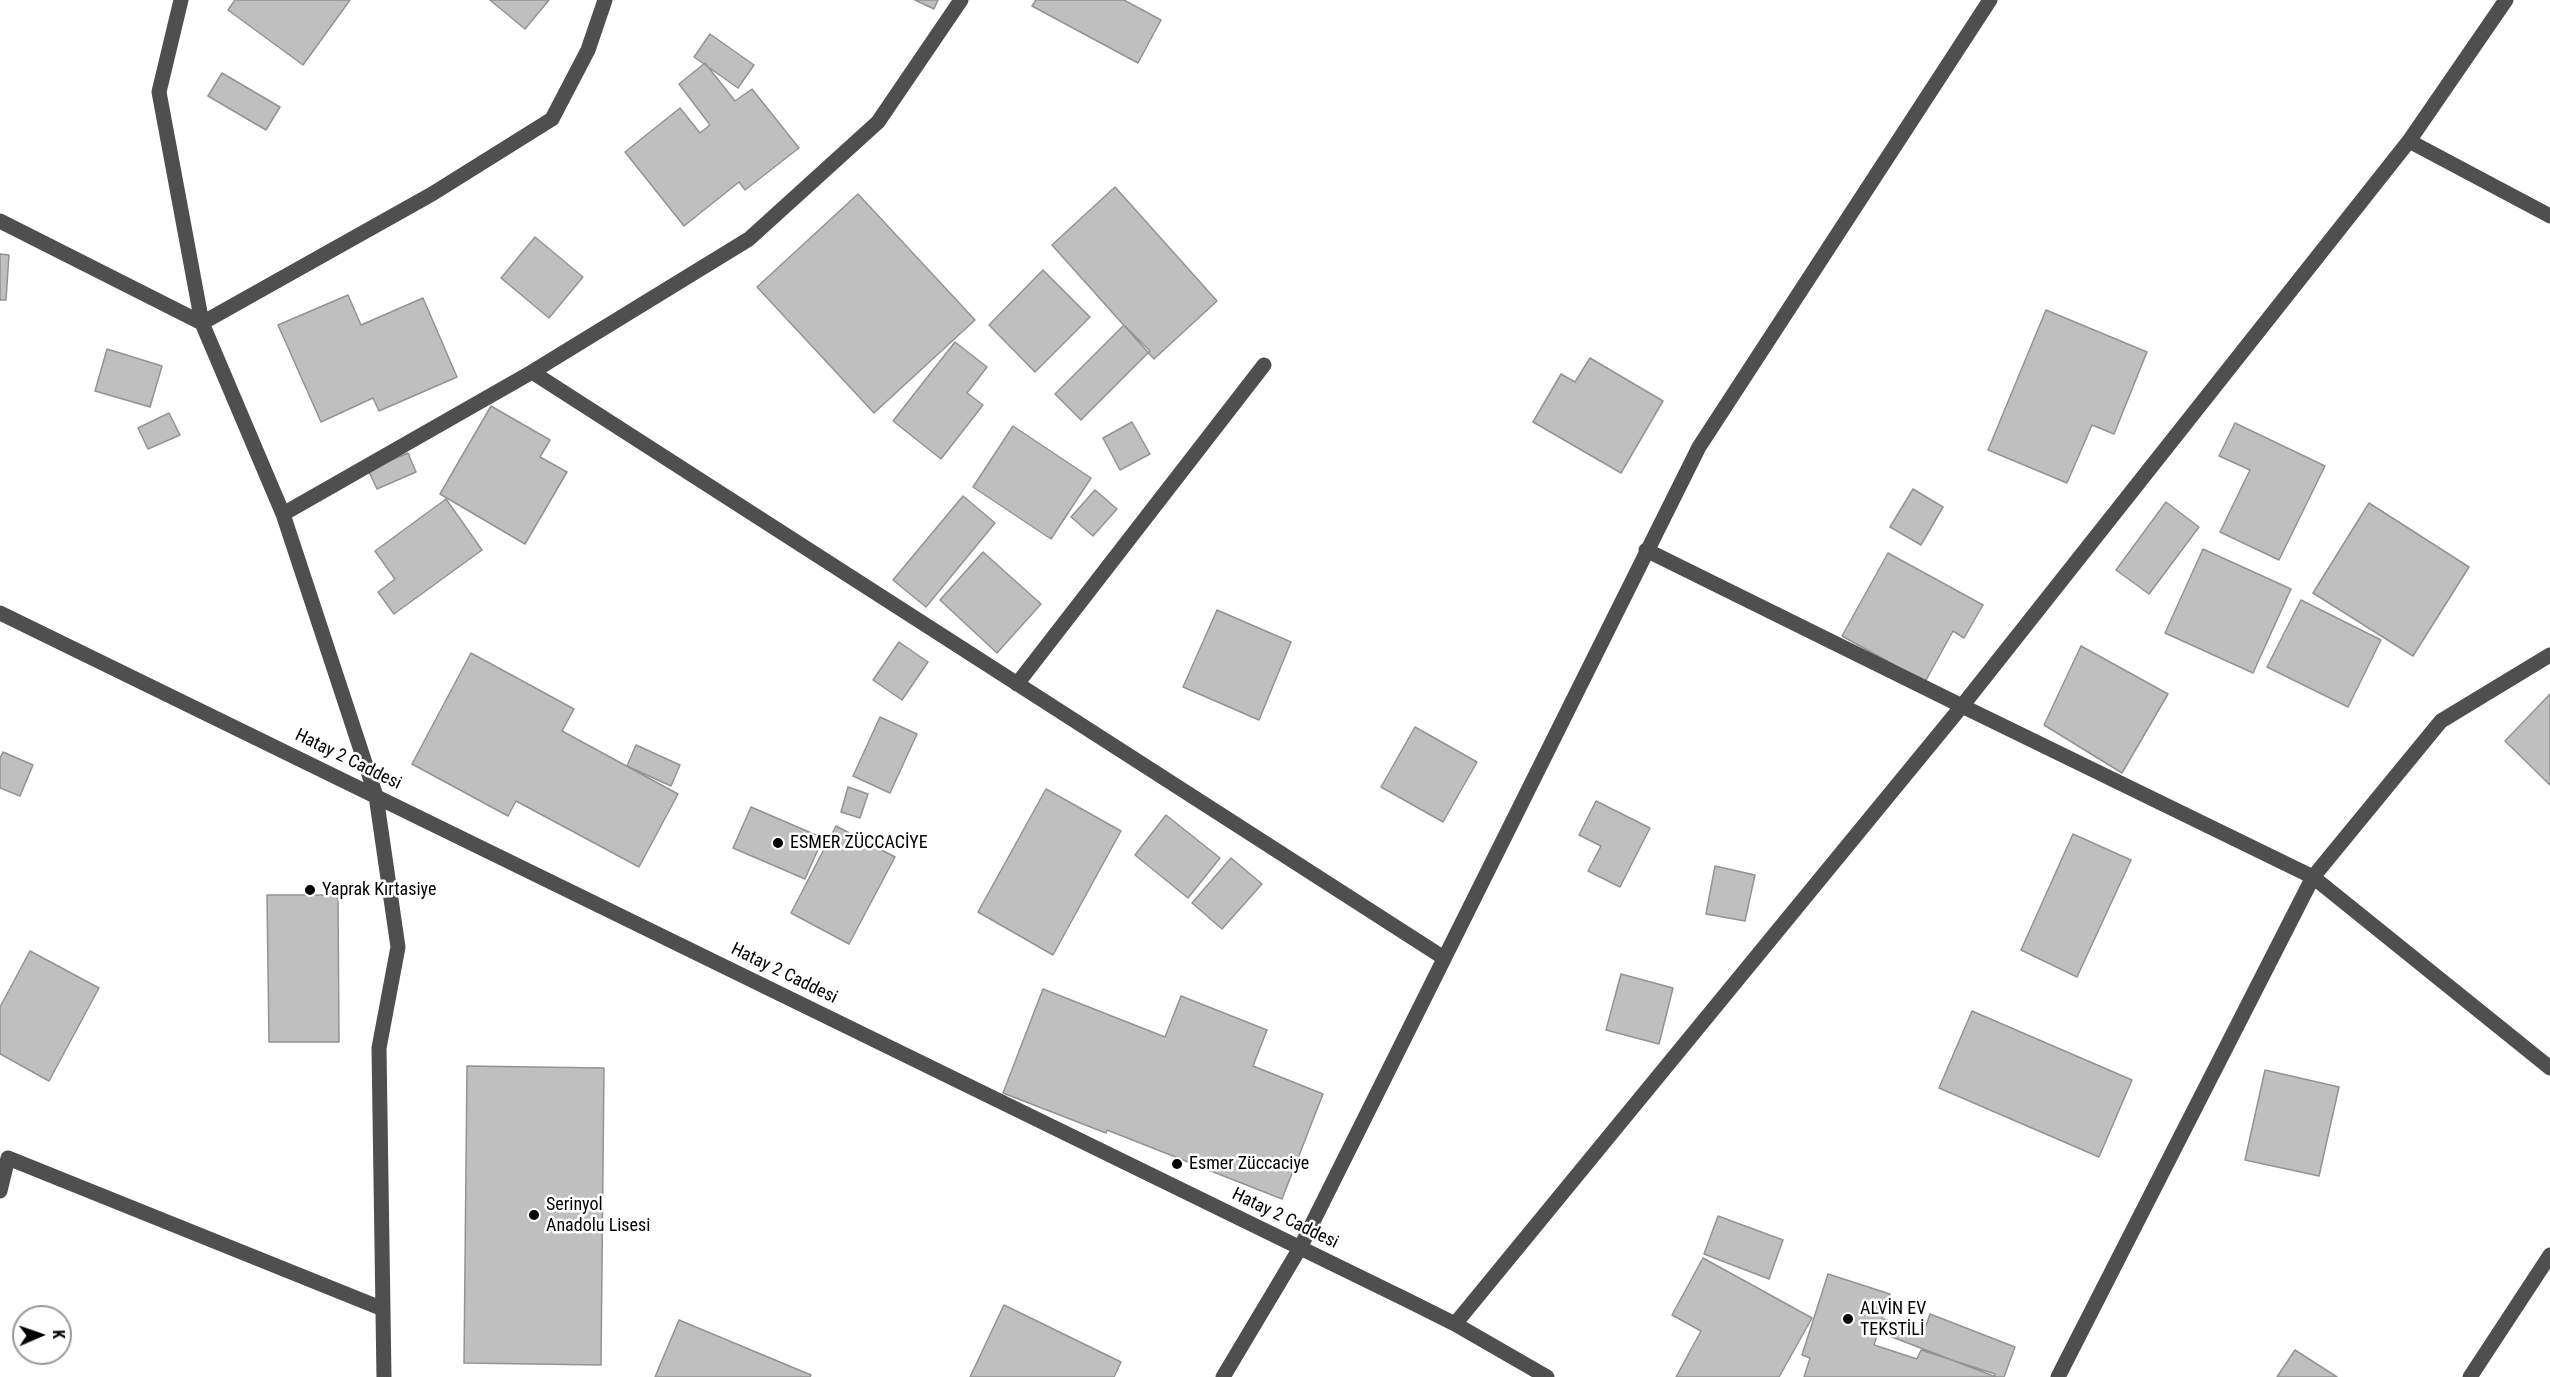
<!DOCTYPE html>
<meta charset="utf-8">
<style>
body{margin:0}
#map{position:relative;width:2550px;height:1377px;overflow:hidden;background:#fff;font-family:"Roboto Condensed",sans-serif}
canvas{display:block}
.north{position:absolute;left:12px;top:1305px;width:60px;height:60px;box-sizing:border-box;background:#fff;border:2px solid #999;border-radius:50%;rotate:88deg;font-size:16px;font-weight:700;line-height:24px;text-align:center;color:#000}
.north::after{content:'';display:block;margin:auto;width:21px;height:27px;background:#000;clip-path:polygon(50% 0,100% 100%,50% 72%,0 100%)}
</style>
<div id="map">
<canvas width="2550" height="1377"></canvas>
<div class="north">K</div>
</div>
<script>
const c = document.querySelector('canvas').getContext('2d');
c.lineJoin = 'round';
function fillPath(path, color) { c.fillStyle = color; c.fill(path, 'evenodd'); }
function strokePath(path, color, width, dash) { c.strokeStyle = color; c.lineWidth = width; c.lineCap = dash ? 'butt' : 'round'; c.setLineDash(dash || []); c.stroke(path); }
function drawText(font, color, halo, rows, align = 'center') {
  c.font = font + ' "Roboto Condensed",sans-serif'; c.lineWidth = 5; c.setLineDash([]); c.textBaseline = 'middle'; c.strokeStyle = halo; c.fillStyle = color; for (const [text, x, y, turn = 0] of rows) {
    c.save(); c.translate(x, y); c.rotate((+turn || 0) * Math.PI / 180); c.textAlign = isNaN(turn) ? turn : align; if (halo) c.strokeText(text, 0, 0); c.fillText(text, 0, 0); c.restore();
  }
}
const building = new Path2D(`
 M235 0H350L303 65 228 10Z
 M490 0H549L525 29Z
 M915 0H938L934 9Z
 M1036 0H1124L1161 20 1138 63 1032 6Z
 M710 34 754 65 738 88 694 57Z
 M705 63 735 101 752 89 799 148 745 190 739 182 684 226 625 152 680 108 700 133 710 125 679 84Z
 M222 73 280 107 266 130 208 96Z
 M1115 187 1217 301 1154 359 1052 245Z
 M858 194 975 320 874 413 757 287Z
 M535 237 583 277 549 318 501 278Z
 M0 254 9 255 6 300H0Z
 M1043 270 1090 317 1035 372 989 325Z
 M348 295 361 325 423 298 457 377 379 411 373 398 321 422 278 325Z
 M2046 310 2147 352 2114 434 2092 425 2067 483 1988 450Z
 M1124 325 1150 351 1081 420 1055 394Z
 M955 342 987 367 967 393 983 405 941 459 893 421Z
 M107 349 162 366 150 407 95 391Z
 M1590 358 1663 401 1621 473 1533 422 1561 374 1575 382Z
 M491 406 550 440 540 457 567 472 525 544 440 494Z
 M169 413 180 435 148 449 138 428Z
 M1132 422 1150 454 1120 470 1103 438Z
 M2235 423 2325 466 2279 560 2220 532 2250 470 2219 456Z
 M1013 426 1091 478 1051 539 973 487Z
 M408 453 416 472 377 489 368 470Z
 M1913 489 1943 507 1921 545 1890 527Z
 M1095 490 1117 509 1093 536 1071 517Z
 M963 496 995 523 926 607 893 580Z
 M446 499 482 550 394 614 378 592 395 579 375 551Z
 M2166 502 2199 527 2149 594 2116 570Z
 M2369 503 2469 567 2413 656 2313 593Z
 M2203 549 2291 589 2253 673 2165 633Z
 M983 552 1041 604 997 653 940 600Z
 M1888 553 1983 605 1964 638 1953 631 1925 682 1842 636Z
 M2301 600 2381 640 2348 707 2267 667Z
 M1217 610 1291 642 1259 720 1183 687Z
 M899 642 928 662 902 700 873 680Z
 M2081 646 2168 694 2122 773 2044 725Z
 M471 653 574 709 562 731 678 794 639 867 516 801 508 816 412 764Z
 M2550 694V785L2505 741Z
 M880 717 917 734 890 793 853 776Z
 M1415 727 1477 762 1443 822 1381 787Z
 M636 745 680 765 671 786 627 766Z
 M3 752 33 765 20 796 0 788V758Z
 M848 787 868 794 860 818 841 812Z
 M1046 789 1121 831 1053 955 978 912Z
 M1596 801 1650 828 1620 887 1588 871 1601 846 1579 835Z
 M751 807 823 838 805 879 733 848Z
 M1166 815 1220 858 1188 898 1135 855Z
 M836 826 895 857 849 944 791 913Z
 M2073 834 2131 860 2077 977 2021 950Z
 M1231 858 1262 884 1222 929 1192 903Z
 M1715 866 1755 875 1745 921 1706 914Z
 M267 895H338L339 1042H269Z
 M30 951 99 988 49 1081 0 1054V1007Z
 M1621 974 1673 988 1659 1044 1606 1030Z
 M1043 989 1165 1037 1181 996 1267 1030 1253 1066 1323 1094 1282 1199 1107 1130 1106 1133 1003 1093Z
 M1972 1011 2132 1080 2099 1157 1939 1088Z
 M467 1066 604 1068 601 1365 464 1363Z
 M2265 1070 2339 1087 2319 1176 2245 1160Z
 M1718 1216 1783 1240 1769 1279 1704 1254Z
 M1703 1258 1812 1318 1779 1377H1676L1701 1331 1672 1315Z
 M1828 1274 1890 1294 1874 1345 1917 1359 1921 1350 1995 1374 1994 1377H1804L1810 1358 1802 1355Z
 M1004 1305 1121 1362 1114 1377H970Z
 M1930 1314 2015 1347 2004 1377H1996L1879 1332 1884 1319 1923 1334Z
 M679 1320 811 1375 810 1377H655Z
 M2295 1350 2337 1377H2277Z`);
const minor = new Path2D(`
 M181 0 159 92 202 323 283 514 376 796 398 947 379 1048 384 1377
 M2506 0 2409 141 1962 706 2313 877 2550 1068
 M2409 141 2550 216
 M0 221 202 323 432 194 552 119 588 50 605 0
 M532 372 1444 958
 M283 514 532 372 749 239 878 122 961 0
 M0 613 1407 1300 1455 1324 1547 1377
 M1017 684 1264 365
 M0 1191 8 1158 383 1309
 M1455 1324 1962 706 1646 550
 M1223 1377 1300 1248 1699 447 1990 0
 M2058 1377 2313 877 2441 721 2550 655
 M2470 1377 2550 1255`);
const markers = [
 [778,843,6,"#000"],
 [310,890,6,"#000"],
 [1177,1164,6,"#000"],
 [534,1215,6,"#000"],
 [1848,1319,6,"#000"]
];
const streetNames = [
 ["Hatay 2 Caddesi",348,760,26],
 ["Hatay 2 Caddesi",784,974,26],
 ["Hatay 2 Caddesi",1285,1219,26]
];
const poiNames = [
 ["ESMER ZÜCCACİYE",790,843],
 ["Yaprak Kırtasiye",322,890],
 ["Esmer Züccaciye",1189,1164],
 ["Serinyol",546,1205],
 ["Anadolu Lisesi",546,1226],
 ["ALVİN EV",1860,1309],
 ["TEKSTİLİ",1860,1330]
];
fillPath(building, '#bfbfbf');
strokePath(building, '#939393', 1.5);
strokePath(minor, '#4f4f4f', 15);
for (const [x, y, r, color] of markers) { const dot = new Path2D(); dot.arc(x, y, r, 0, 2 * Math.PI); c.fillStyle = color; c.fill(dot); strokePath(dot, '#fff', 2); }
drawText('18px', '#000', '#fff', streetNames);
drawText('18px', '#000', '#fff', poiNames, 'left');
</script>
